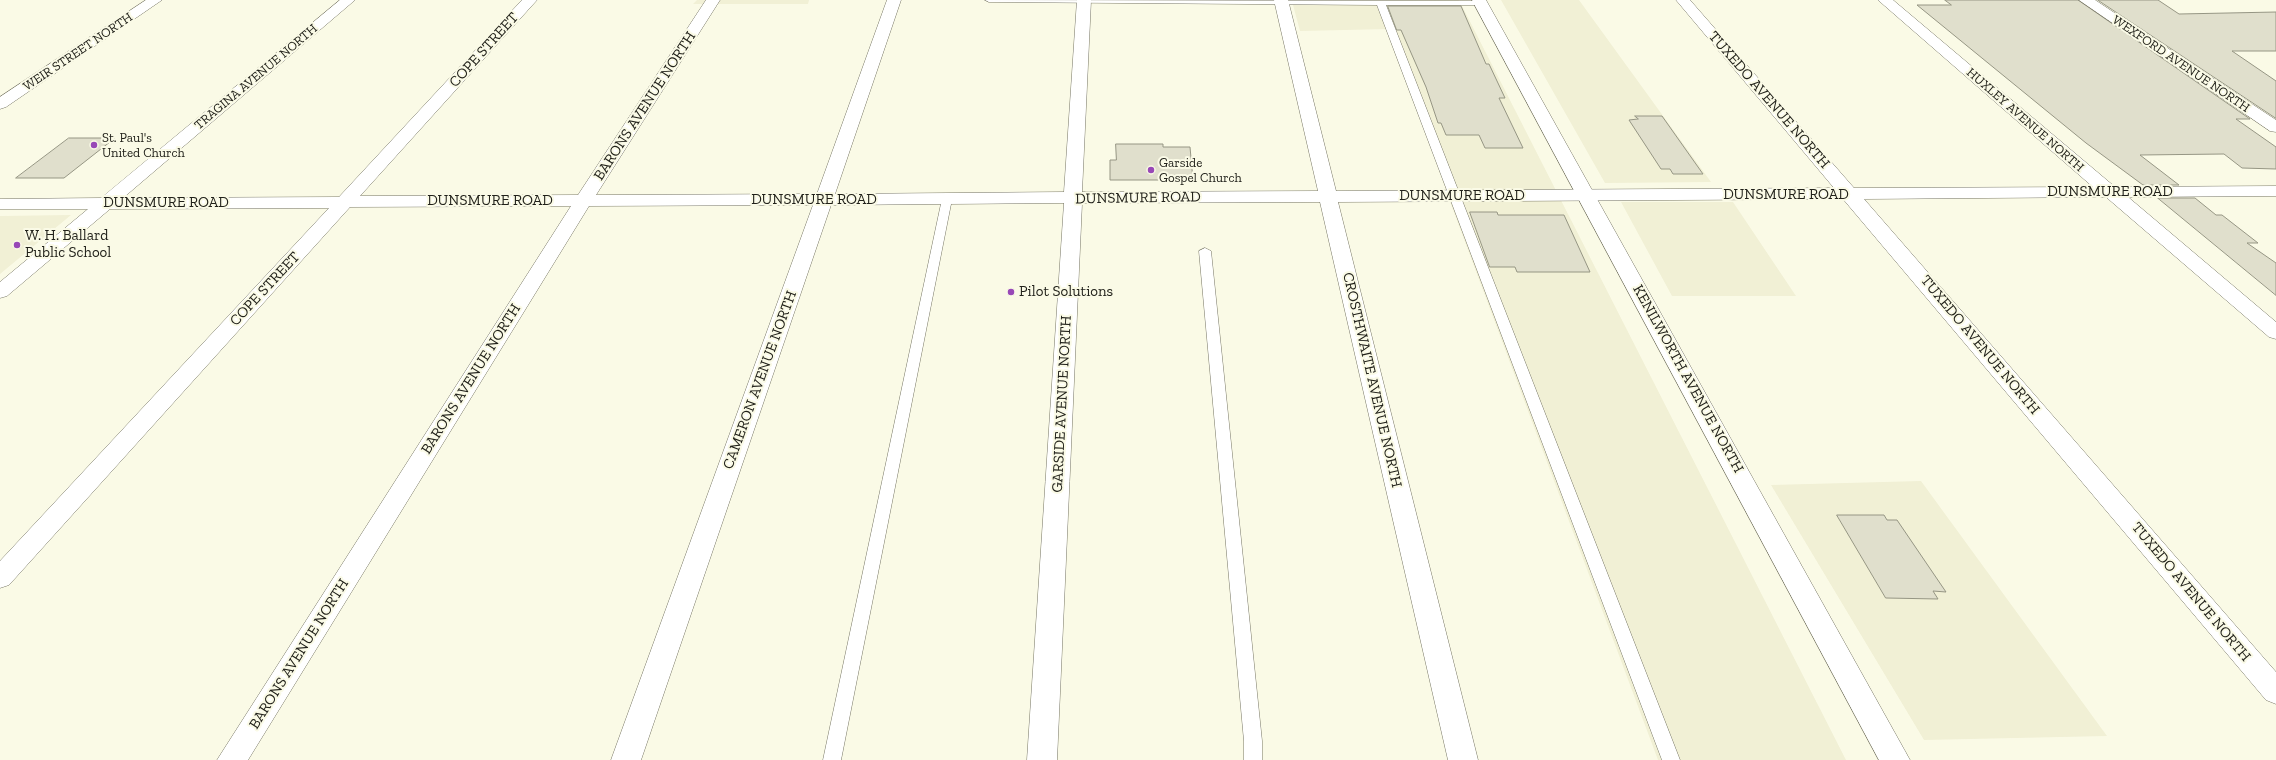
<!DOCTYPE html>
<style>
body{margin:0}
canvas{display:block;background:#fafae6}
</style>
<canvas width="2276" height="760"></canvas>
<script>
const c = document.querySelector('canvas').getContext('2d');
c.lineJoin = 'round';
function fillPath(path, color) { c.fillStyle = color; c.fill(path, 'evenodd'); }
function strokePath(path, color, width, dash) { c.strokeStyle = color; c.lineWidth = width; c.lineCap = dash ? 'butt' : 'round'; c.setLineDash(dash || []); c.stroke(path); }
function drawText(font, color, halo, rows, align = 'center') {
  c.font = font + ' "Zilla Slab",serif'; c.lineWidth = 4; c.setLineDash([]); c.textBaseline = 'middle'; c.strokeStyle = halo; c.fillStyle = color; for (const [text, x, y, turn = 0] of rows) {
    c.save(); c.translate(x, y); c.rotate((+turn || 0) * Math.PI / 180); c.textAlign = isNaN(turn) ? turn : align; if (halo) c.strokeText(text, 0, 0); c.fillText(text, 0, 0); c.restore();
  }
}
const built = new Path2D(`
 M697 0H809L808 4H693Z
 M1100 0H1459L1846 760H1658L1452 207 1390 29 1300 31 1292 1Z
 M1501 0H1579L1711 182 1605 183Z
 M1621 202H1733L1796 296H1672Z
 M71 215 0 274V216Z
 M1921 481 2107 736 1924 740 1771 485Z`);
const building = new Path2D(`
 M1945 0H2078L2250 119H2236L2276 147V169L2242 168 2224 154 2140 155 2179 185H2143L2086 143 1917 5H1951Z
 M2098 0H2158L2179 14 2276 12V51H2232L2276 81V118Z
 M1388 6H1461L1486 64H1489L1505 98H1499L1523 148H1485L1479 135H1446L1441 123H1438L1426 87 1401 30H1397Z
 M1635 116H1662L1703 174H1673L1670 169H1661L1629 120 1638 119Z
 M69 138H115L64 178H16Z
 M1116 144H1163V147H1190L1193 180H1110V160H1116Z
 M2158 198H2195L2216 215H2222L2258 243H2247L2276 263V295Z
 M1470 212H1497L1498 215H1564L1590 272H1517L1515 267H1490Z
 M1837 515H1884L1887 520H1897L1946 592 1933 591 1938 599 1886 598Z`);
const service = new Path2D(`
 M985 0 1484 1 1485 3 1481 5H1386L1680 760H1662L1377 5 989 2Z
 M947 196 952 199 841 760H823L942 199Z
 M1205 248 1211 251 1262 741V760H1244V741L1199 251Z`);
const minor = new Path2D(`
 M146 0H162L6 107 0 109V97Z
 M340 0H355L123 198 339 197 522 0H537L360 196 578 195 706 0H720L596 195 817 194 887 0H901L835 194 1064 192 1077 0H1091L1082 192 1318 191 1274 0H1288L1336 191 1834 188 1676 0H1690L1854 188 2093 187 1878 0H1893L2115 187 2276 186V196L2128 197 2276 322V339L2269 337 2106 197 1864 199 2276 672V704L2266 700 1843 199 1338 202 1478 760H1448L1320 202 1082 203 1057 760H1027L1064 203 831 205 641 760H611L813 205 589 206 248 760H217L571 206 350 207 9 585 0 588V561L329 208 110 209 7 296 0 298V282L88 209H0V199L101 198Z
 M2079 0H2095L2276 120V132L2270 131Z`);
const secondary = new Path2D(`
 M1472 0H1486L1910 760H1879Z`);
const markers = [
 [94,145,4,"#9848b7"],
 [1151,170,4,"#9848b7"],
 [17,245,4,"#9848b7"],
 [1011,292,4,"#9848b7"]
];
const farStreetnames = [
 ["WEIR STREET NORTH",78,52,-34],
 ["WEXFORD AVENUE NORTH",2181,64,34],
 ["TRAGINA AVENUE NORTH",256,77,-40],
 ["HUXLEY AVENUE NORTH",2025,120,41]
];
const farPoinames = [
 ["St. Paul's",102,138],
 ["United Church",102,153],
 ["Garside",1159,163],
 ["Gospel Church",1159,178]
];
const streetNames = [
 ["COPE STREET",484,50,-48],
 ["TUXEDO AVENUE NORTH",1769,100,49],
 ["BARONS AVENUE NORTH",645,106,-57],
 ["DUNSMURE ROAD",2110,192],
 ["DUNSMURE ROAD",1786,195],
 ["DUNSMURE ROAD",1462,196],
 ["DUNSMURE ROAD",1138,198,-1],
 ["DUNSMURE ROAD",814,200],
 ["DUNSMURE ROAD",490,201],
 ["DUNSMURE ROAD",166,203],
 ["COPE STREET",265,289,-47],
 ["TUXEDO AVENUE NORTH",1980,345,50],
 ["BARONS AVENUE NORTH",471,379,-58],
 ["KENILWORTH AVENUE NORTH",1688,379,61],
 ["CAMERON AVENUE NORTH",760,380,-70],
 ["CROSTHWAITE AVENUE NORTH",1372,380,77],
 ["GARSIDE AVENUE NORTH",1062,404,-87],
 ["TUXEDO AVENUE NORTH",2191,592,50],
 ["BARONS AVENUE NORTH",299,654,-58]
];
const poiNames = [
 ["W. H. Ballard",25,236],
 ["Public School",25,253],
 ["Pilot Solutions",1019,292]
];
fillPath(built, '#f1f0d5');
fillPath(building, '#e0dfcc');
strokePath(building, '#969684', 1);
strokePath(service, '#777665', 1);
strokePath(minor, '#777665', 1);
strokePath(secondary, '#777665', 1);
fillPath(service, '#fff');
fillPath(minor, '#fff');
fillPath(secondary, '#fff');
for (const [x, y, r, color] of markers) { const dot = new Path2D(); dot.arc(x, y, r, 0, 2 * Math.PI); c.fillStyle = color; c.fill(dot); strokePath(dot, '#fafae6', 1.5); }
drawText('13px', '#21211a', '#fafae6', farStreetnames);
drawText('13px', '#21211a', '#fafae6', farPoinames, 'left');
drawText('15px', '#21211a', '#fafae6', streetNames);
drawText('15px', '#21211a', '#fafae6', poiNames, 'left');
</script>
